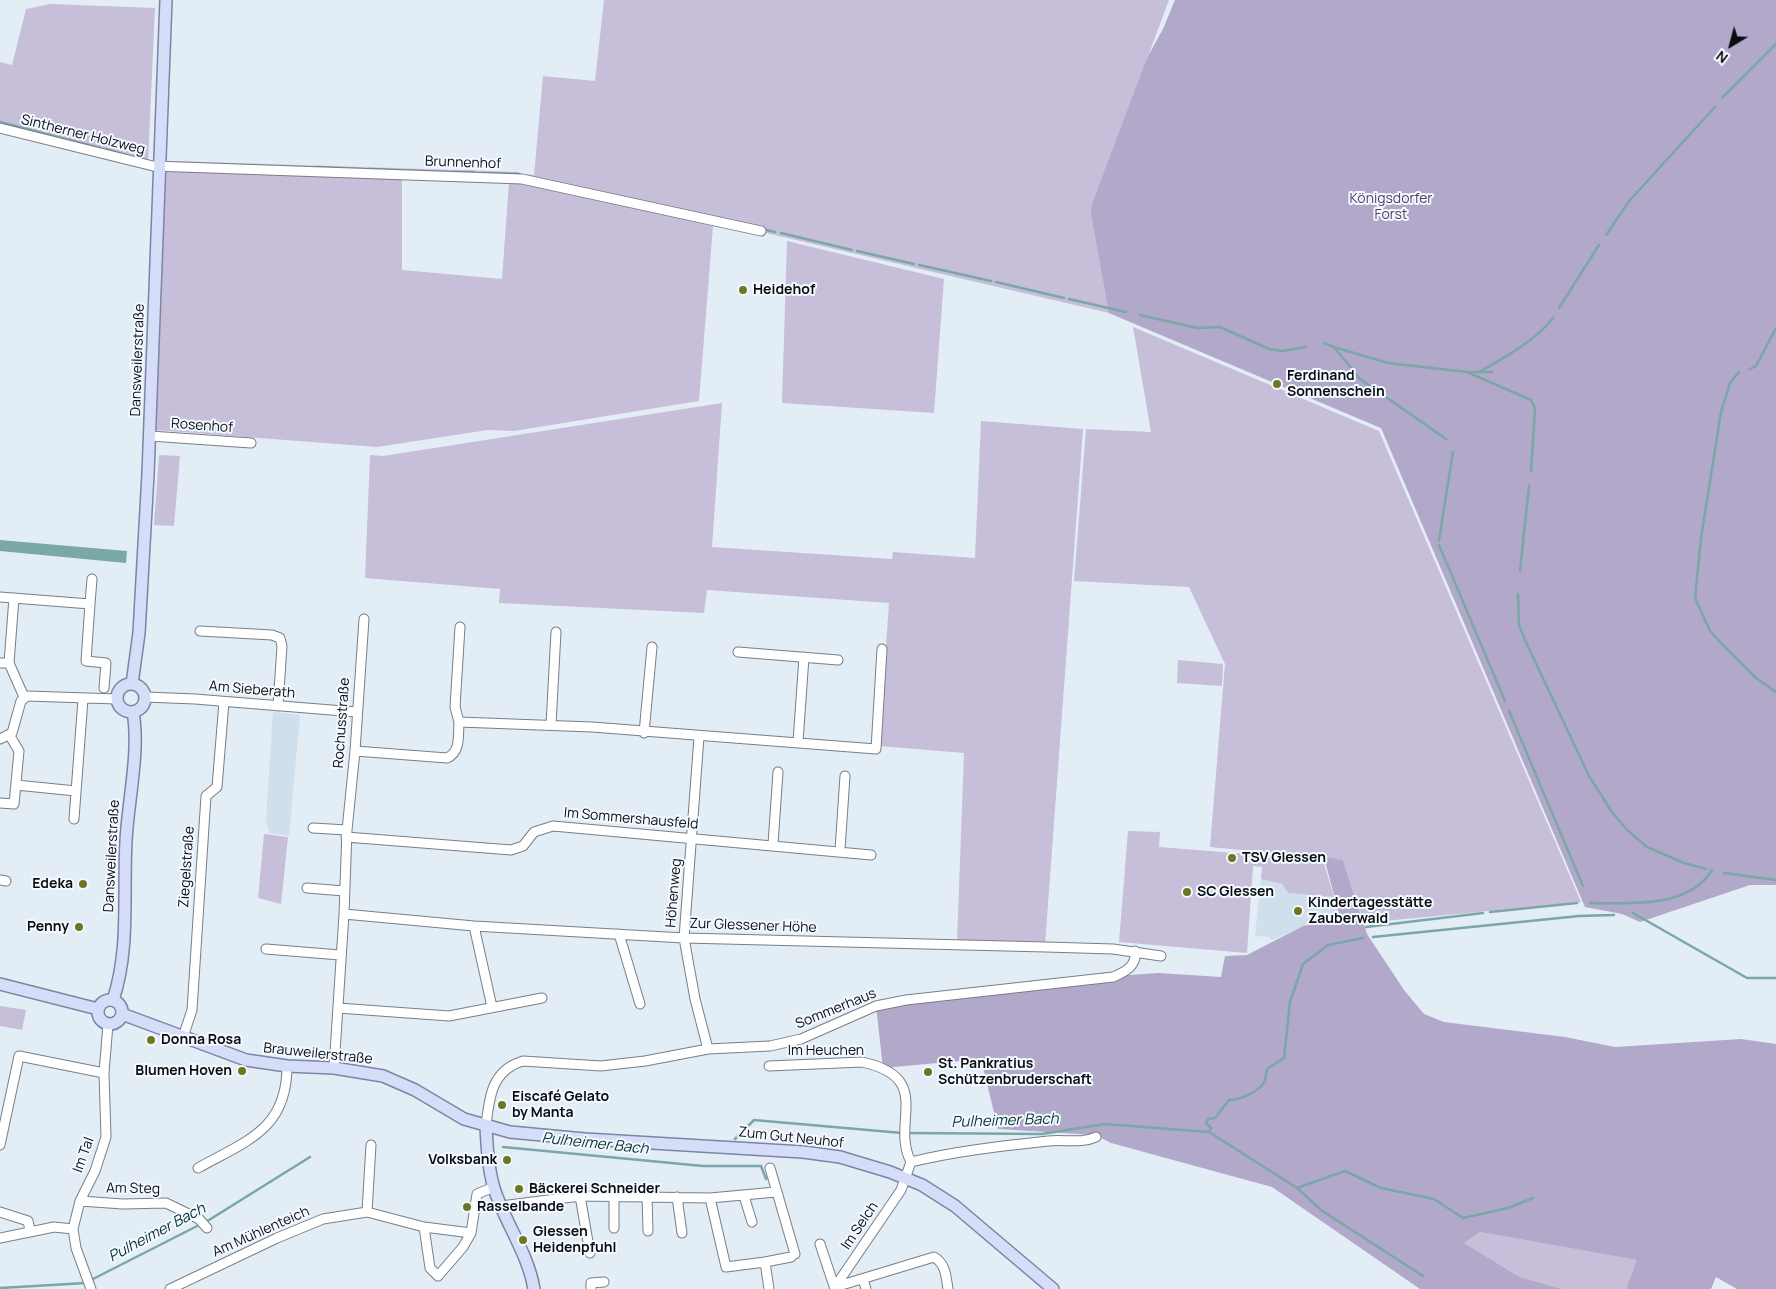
<!DOCTYPE html>
<meta charset="utf-8">
<style>
body{margin:0}
#map{position:relative;width:1776px;height:1289px;overflow:hidden;background:#e3edf6;font-family:Manrope,sans-serif}
canvas{display:block}
.north{position:absolute;left:1706px;top:20px;width:50px;height:50px;-webkit-text-stroke:4px #f4f9ff;paint-order:stroke;rotate:217deg;font-size:14px;font-weight:700;line-height:20px;text-align:center;color:#0a0d10}
.north::after{content:'';display:block;margin:auto;width:18px;height:22px;background:#0a0d10;clip-path:polygon(50% 0,100% 100%,50% 72%,0 100%)}
</style>
<div id="map">
<canvas width="1776" height="1289"></canvas>
<div class="north">N</div>
</div>
<script>
const c = document.querySelector('canvas').getContext('2d');
c.lineJoin = 'round';
function fillPath(path, color) { c.fillStyle = color; c.fill(path, 'evenodd'); }
function strokePath(path, color, width, dash) { c.strokeStyle = color; c.lineWidth = width; c.lineCap = dash ? 'butt' : 'round'; c.setLineDash(dash || []); c.stroke(path); }
function drawText(font, color, halo, rows, align = 'center') {
  c.font = font + ' Manrope,sans-serif'; c.lineWidth = 4; c.setLineDash([]); c.textBaseline = 'middle'; c.strokeStyle = halo; c.fillStyle = color; for (const [text, x, y, turn = 0] of rows) {
    c.save(); c.translate(x, y); c.rotate((+turn || 0) * Math.PI / 180); c.textAlign = isNaN(turn) ? turn : align; if (halo) c.strokeText(text, 0, 0); c.fillText(text, 0, 0); c.restore();
  }
}
const built = new Path2D(`
 M273 712 300 715 289 836 270 833 266 821Z
 M1261 879 1282 884 1288 893 1334 897 1340 918 1303 926 1272 940 1269 937 1255 936Z`);
const green = new Path2D(`
 M604 0H1169L1091 209 1175 0H1764L1381 428 1109 313 526 177V174L534 175 543 76 595 81Z
 M50 4 155 8 148 162 0 124V62L12 65 26 9Z
 M173 161 519 172V176L173 164Z
 M164 171 402 177V270L502 279 509 182H523L713 226 699 401 514 431 488 430 377 447 155 430Z
 M787 241 944 279 934 413 782 403Z
 M1133 327 1379 431 1581 902 1364 923 1343 860 1210 847 1225 664 1189 587 1074 581 1086 429 1151 432Z
 M722 403 712 547 892 559 893 552 975 558 981 421 1083 429 1045 945 957 942 964 753 879 746 889 603 707 590 704 613 499 603 500 589 365 578 370 455 383 456Z
 M159 455 180 456 174 526 154 525Z
 M1178 660 1223 664 1222 686 1177 683Z
 M1128 831 1160 832 1159 847 1323 860 1334 897 1288 893 1282 884 1261 879 1262 867 1253 866 1247 953 1119 942Z
 M264 834 288 837 281 904 258 898Z
 M0 1006 26 1010 22 1030 0 1026Z
 M1480 1232 1638 1260 1626 1289H1562L1520 1277 1464 1243Z`);
const forest = new Path2D(`
 M1175 0H1776V885H1750L1640 922 1622 914 1585 907 1381 428 1109 313 1091 213 1092 204 1147 58 1164 27Z
 M1324 857 1343 860 1367 934 1404 990 1424 1014 1444 1022 1565 1037 1615 1047 1741 1039 1776 1044V1289H1737L1716 1277 1711 1289H1626L1637 1260 1480 1232 1464 1243 1520 1277 1562 1289H1420L1272 1187 1111 1143 1095 1135 998 1129 981 1059 883 1068 876 1006 1124 972 1129 975 1159 973 1221 977 1225 956 1247 955 1303 926 1340 918Z`);
const water = new Path2D(`
 M0 540 127 551 126 563 0 551Z`);
const stream = new Path2D(`
 M1722 98 1776 44
 M0 122 100 148
 M106 149 125 155
 M317 167 363 169
 M369 169 447 172
 M452 172H474
 M482 173 519 174
 M762 229 775 232
 M781 233 852 250
 M1606 235 1630 200 1715 107
 M857 251 914 264
 M919 265 991 281
 M996 282 1064 298
 M1069 299 1126 312
 M1559 308 1599 245
 M1140 315 1197 328 1220 327 1269 349 1282 351 1306 347
 M1324 343 1334 347 1360 379 1446 439
 M1334 347 1388 363 1467 372 1531 400 1535 408 1531 471
 M1750 369 1756 366 1776 328
 M1469 372H1492
 M1479 372C1505 357 1534 342 1553 318
 M1739 372 1730 383 1721 412 1701 538 1695 598 1710 631 1722 644 1756 678 1776 692
 M1439 540 1453 452
 M1439 545 1505 701
 M1520 571 1529 485
 M1518 594 1519 625 1525 640 1589 776 1612 812 1626 829 1647 847 1684 863 1706 869
 M1509 711 1583 886
 M1724 873 1776 880
 M1590 903C1630 903 1688 909 1712 870
 M1490 912 1577 903
 M1633 913 1747 978H1776
 M1366 927 1483 913
 M1373 937 1579 916 1614 915
 M1209 1132 1211 1128 1206 1123 1208 1119 1215 1118 1229 1100C1240 1100 1259 1092 1265 1081 1266 1077 1266 1073 1267 1069L1284 1058 1290 1002 1303 964 1328 945 1363 938
 M907 1133 1042 1134 1105 1124 1209 1132 1297 1188 1321 1210 1423 1276
 M735 1139 754 1120 902 1133
 M503 1147 703 1166H761L766 1179
 M1297 1188 1345 1171 1381 1188 1434 1199 1463 1218 1508 1208 1533 1198
 M91 1280 209 1220 310 1157
 M0 1288 86 1283`);
const minor = new Path2D(`
 M0 128 153 166 522 179 761 231
 M150 436 251 443
 M0 597 90 604 86 661 106 663 104 688
 M90 604 92 579
 M200 631 272 635 280 638 282 646 278 706
 M738 652 838 660
 M0 663H9L14 598
 M9 663 24 697
 M145 697 195 699 356 712
 M459 722 455 707 460 627
 M551 725 556 632
 M644 733 652 647
 M699 737 684 938 695 999 708 1049
 M0 739 12 733 21 701 27 696 117 699
 M798 742 804 657
 M355 751 447 758C461 752 458 735 459 722L592 727 876 749 882 649
 M16 785 76 791
 M0 803 14 804 19 751 10 736
 M74 819 83 699
 M313 828 347 830
 M346 837 511 850 523 846 534 832 553 826 871 855
 M773 844 778 772
 M840 850 845 776
 M0 880 6 881
 M307 888 344 891
 M344 914 474 926 684 938 1046 947 1113 949 1161 956
 M474 926 492 1007
 M619 934 640 1004
 M266 949 340 955
 M338 1008 449 1016 542 998
 M183 1037 192 1010 206 796 217 787 224 702
 M769 1066 862 1062C935 1078 890 1122 911 1162L901 1190 835 1287
 M334 1068 344 914 347 830 355 751 364 619
 M486 1126C489 1097 492 1070 523 1061L601 1066 645 1061 708 1049 770 1046 801 1039 876 1006 906 1000 1113 977C1125 972 1137 966 1135 951
 M0 1145 19 1056 104 1073
 M911 1162C956 1151 1002 1146 1048 1141 1064 1139 1081 1144 1096 1137
 M198 1168C246 1141 287 1130 287 1066
 M770 1168 795 1254
 M614 1195V1228
 M580 1196 590 1253
 M647 1196 648 1231
 M744 1196 752 1222
 M677 1197 682 1233
 M710 1198 726 1267 765 1262 769 1289
 M80 1201 123 1204 166 1203 199 1219 207 1228
 M501 1206 580 1196 710 1198 776 1192
 M0 1212 28 1221 30 1231
 M367 1212 371 1145
 M424 1227 430 1268 438 1276 463 1247 471 1233
 M0 1238 54 1227 73 1229
 M820 1244 835 1289
 M765 1262 791 1257
 M863 1279 866 1289
 M835 1287 934 1257C946 1264 946 1277 948 1289
 M91 1289 76 1248 73 1229 80 1201 95 1171 106 1137 104 1073 108 1024
 M170 1289 277 1238 323 1219 367 1212 424 1227 471 1233 477 1194 494 1187
 M591 1289V1283L604 1282`);
const major = new Path2D(`
 M132 684 139 633 148 474 166 0
 M117 698a14 14 0 1 1 28 0a14 14 0 1 1-28 0Z
 M0 984 98 1009
 M98 1012a12 12 0 1 1 24 0a12 12 0 1 1-24 0Z
 M113 1000C130 950 123 893 126 841 128 801 140 751 133 712
 M122 1014 246 1060 287 1066 334 1068 383 1076 415 1090 464 1119 510 1132 585 1139 803 1152 840 1157 890 1172 922 1185 955 1206 1053 1289
 M486 1126C487 1146 488 1168 494 1188 505 1223 528 1253 534 1289`);
const markers = [
 [743,290,5,"#6d7722"],
 [1277,384,5,"#6d7722"],
 [1232,858,5,"#6d7722"],
 [83,884,5,"#6d7722"],
 [1187,892,5,"#6d7722"],
 [1298,911,5,"#6d7722"],
 [79,927,5,"#6d7722"],
 [151,1040,5,"#6d7722"],
 [242,1071,5,"#6d7722"],
 [928,1072,5,"#6d7722"],
 [502,1105,5,"#6d7722"],
 [507,1160,5,"#6d7722"],
 [519,1189,5,"#6d7722"],
 [467,1207,5,"#6d7722"],
 [523,1240,5,"#6d7722"]
];
const streetNames = [
 ["Sintherner Holzweg",83,135,14],
 ["Brunnenhof",463,163,2],
 ["Dansweilerstraße",138,360,-88],
 ["Rosenhof",202,426,4],
 ["Am Sieberath",252,690,5],
 ["Rochusstraße",342,723,-86],
 ["Im Sommershausfeld",631,819,5],
 ["Dansweilerstraße",112,856,-87],
 ["Ziegelstraße",187,867,-86],
 ["Höhenweg",674,893,-85],
 ["Zur Glessener Höhe",753,926,2],
 ["Sommerhaus",836,1009,-22],
 ["Im Heuchen",826,1051],
 ["Brauweilerstraße",318,1054,6],
 ["Zum Gut Neuhof",791,1138,6],
 ["Im Tal",84,1155,-70],
 ["Am Steg",133,1189,1],
 ["Im Selch",860,1226,-56],
 ["Am Mühlenteich",261,1232,-24]
];
const parkNames = [
 ["Königsdorfer",1391,199],
 ["Forst",1391,215]
];
const poiNames = [
 ["Heidehof",753,290],
 ["Ferdinand",1287,376],
 ["Sonnenschein",1287,392],
 ["TSV Glessen",1242,858],
 ["Edeka",73,884,"right"],
 ["SC Glessen",1197,892],
 ["Kindertagesstätte",1308,903],
 ["Zauberwald",1308,919],
 ["Penny",69,927,"right"],
 ["Donna Rosa",161,1040],
 ["St. Pankratius",938,1064],
 ["Schützenbruderschaft",938,1080],
 ["Blumen Hoven",232,1071,"right"],
 ["Eiscafé Gelato",512,1097],
 ["by Manta",512,1113],
 ["Volksbank",497,1160,"right"],
 ["Bäckerei Schneider",529,1189],
 ["Rasselbande",477,1207],
 ["Glessen",533,1232],
 ["Heidenpfuhl",533,1248]
];
const waterNames = [
 ["Pulheimer Bach",1005,1121,-2],
 ["Pulheimer Bach",595,1144,6],
 ["Pulheimer Bach",157,1233,-28]
];
fillPath(built, '#d0dfec');
fillPath(green, '#c7beda');
fillPath(forest, '#b2a8c9');
fillPath(water, '#7aa7a7');
strokePath(stream, '#7aa7a7', 2.5);
strokePath(minor, '#777f87', 11);
strokePath(major, '#7c85a4', 14);
strokePath(minor, '#fff', 9);
strokePath(major, '#d6ddf8', 11);
for (const [x, y, r, color] of markers) { const dot = new Path2D(); dot.arc(x, y, r, 0, 2 * Math.PI); c.fillStyle = color; c.fill(dot); strokePath(dot, '#f4f9ff', 2); }
drawText('14px', '#0a0d10', '#f4f9ff', streetNames);
drawText('14px', '#51406e', '#f4f9ff', parkNames);
drawText('bold 14px', '#0a0d10', '#f4f9ff', poiNames, 'left');
drawText('italic 15px', '#043232', '#f4f9ff', waterNames);
</script>
